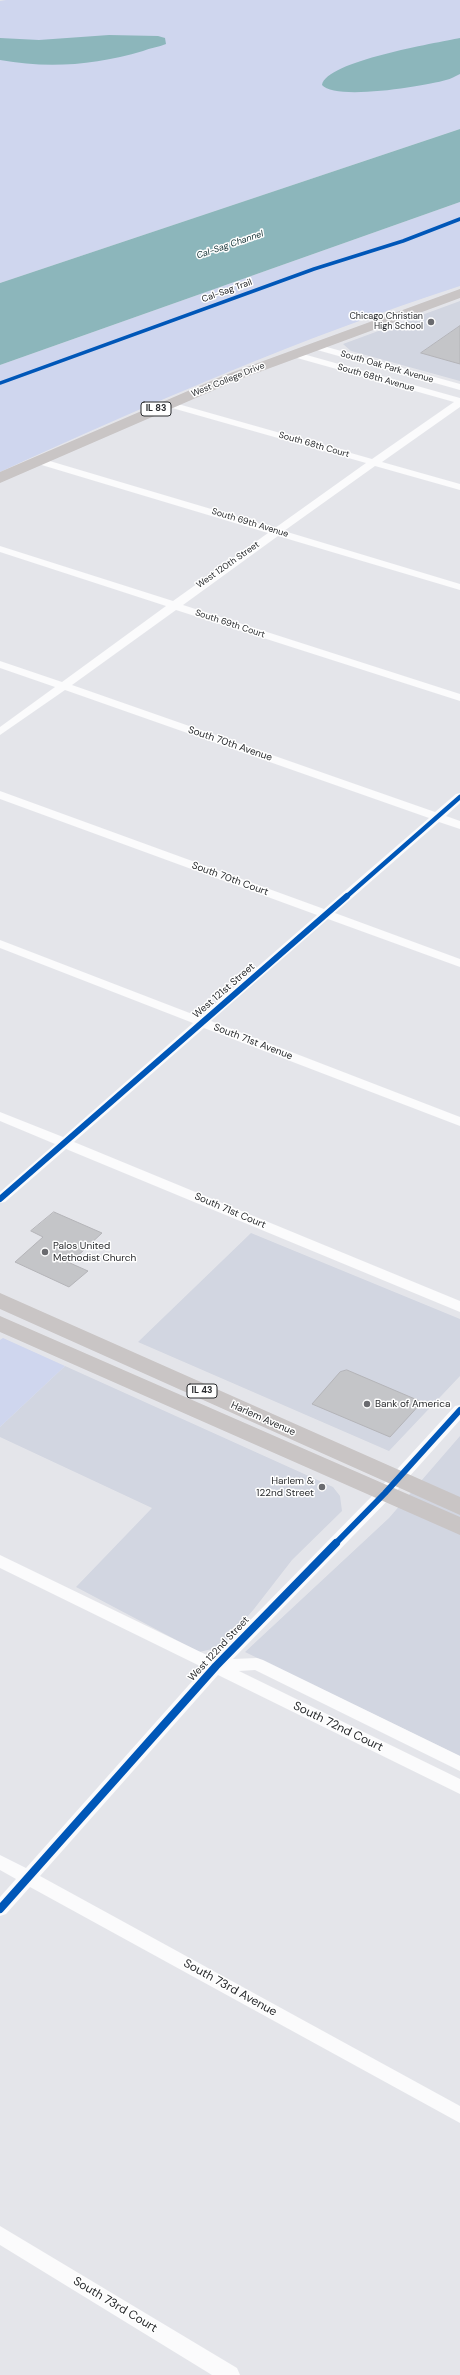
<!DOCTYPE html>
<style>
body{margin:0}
canvas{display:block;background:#e4e5ea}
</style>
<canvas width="460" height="2375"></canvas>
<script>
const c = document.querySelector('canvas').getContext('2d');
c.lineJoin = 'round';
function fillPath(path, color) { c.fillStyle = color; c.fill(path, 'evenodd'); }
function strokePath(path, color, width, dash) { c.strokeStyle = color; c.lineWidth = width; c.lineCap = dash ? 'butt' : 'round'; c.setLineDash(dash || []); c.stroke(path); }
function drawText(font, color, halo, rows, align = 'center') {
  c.font = font + ' "DM Sans",sans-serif'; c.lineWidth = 3; c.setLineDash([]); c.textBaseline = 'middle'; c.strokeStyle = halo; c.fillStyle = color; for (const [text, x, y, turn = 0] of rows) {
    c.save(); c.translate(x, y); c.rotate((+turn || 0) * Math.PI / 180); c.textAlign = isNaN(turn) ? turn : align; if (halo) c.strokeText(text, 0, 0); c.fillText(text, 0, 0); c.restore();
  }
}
const built = new Path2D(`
 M460 301V381L351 351 343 344Z
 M251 1233 460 1319V1376L389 1451 138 1342Z
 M65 1366 333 1487 340 1496 342 1511 292 1560 254 1609 221 1647 199 1652 76 1587 152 1508 0 1437V1427Z
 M460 1436V1756L245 1652 389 1518Z`);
const green = new Path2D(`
 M6 0H460V129L0 283V1Z
 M460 202V286C303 337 151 403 0 472V365Z
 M3 1338 65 1366 0 1427V1340Z`);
const water = new Path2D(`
 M109 35 158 36 165 38 166 44C159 47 150 48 143 51 95 65 49 69 0 60V38L39 40Z
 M460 38V74C455 76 451 79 446 80 426 86 335 101 322 85 326 61 436 43 460 38Z
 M460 129V202L0 365V283Z`);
const building = new Path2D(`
 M460 326V364L421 353Z
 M54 1212 102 1233 70 1263 88 1271 69 1287 15 1262 43 1237 31 1231Z
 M347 1370 422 1402 390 1437 312 1404 340 1372Z`);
const minor = new Path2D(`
 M310 344H316L460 384V390L310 348Z
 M290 352H296L460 398V407L382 462 460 484V490L375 466 284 531 460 584V590L278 536 183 605 460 694V701L176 610 72 685 435 812 456 794 460 793V803L446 816 460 821V829L439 822 335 913 460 959V967L328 919 211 1021 460 1117V1126L204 1028 74 1142 460 1301V1312L66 1149 5 1202 0 1203V1192L55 1144 0 1121V1112L63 1137 193 1023 0 948V940L200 1017 317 915 0 799V791L324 909 429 818 65 690 0 735V727L55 687 0 668V661L62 682 166 606 0 552V546L173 601 268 533 35 463V459H43L275 528 366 463 165 406V402H171L372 459 454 402 290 356Z
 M460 1405V1420L391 1497 233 1659 257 1658 263 1660 460 1756V1771L255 1670 239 1671 460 1779V1794L218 1675 40 1876 460 2106V2123L30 1887 6 1914 0 1916V1897L16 1879 0 1870V1855L26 1868 204 1668 0 1568V1555L213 1658 379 1489 455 1406Z
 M0 2226 237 2368 240 2375H212L0 2245Z`);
const primary = new Path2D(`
 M460 289V298L235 381 0 483V472L225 375Z
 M0 1293 460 1497V1515L0 1309Z
 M0 1316 460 1517V1535L0 1332Z`);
const cyclewayFar3 = new Path2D(`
 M0 383 314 269 403 241 460 219`);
const cyclewayFar2 = new Path2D(`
 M346 897 460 797`);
const cyclewayFar1 = new Path2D(`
 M0 1199 347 896
 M335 1544 385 1493 460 1410`);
const cycleway = new Path2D(`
 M0 1909 216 1666 336 1543`);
const markers = [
 [431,322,4,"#6a6b6f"],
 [45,1252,4,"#6a6b6f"],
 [367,1404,4,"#6a6b6f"],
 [322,1487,4,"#6a6b6f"]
];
const farWaternames = [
 ["Cal-Sag Channel",230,245,-19]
];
const farStreetnames = [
 ["Cal-Sag Trail",227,291,-20],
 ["South Oak Park Avenue",387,367,16],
 ["South 68th Avenue",376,378,16],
 ["West College Drive",228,380,-22],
 ["South 68th Court",314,445,16],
 ["South 69th Avenue",250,523,17],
 ["West 120th Street",228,565,-35],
 ["South 69th Court",230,624,18]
];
const farPoinames = [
 ["Chicago Christian",423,317],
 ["High School",423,327]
];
const shields = [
 [156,409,30],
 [202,1391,30]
];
const shieldNames = [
 ["IL 83",156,409],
 ["IL 43",202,1391]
];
const streetNames = [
 ["South 70th Avenue",230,744,19],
 ["South 70th Court",230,879,20],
 ["West 121st Street",224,991,-41],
 ["South 71st Avenue",253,1042,21],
 ["South 71st Court",230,1211,23],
 ["Harlem Avenue",263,1419,24],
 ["West 122nd Street",219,1649,-47]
];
const poiNames = [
 ["Palos United",53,1246],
 ["Methodist Church",53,1258],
 ["Bank of America",375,1404],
 ["Harlem &",314,1481,"right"],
 ["122nd Street",314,1493,"right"]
];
const nearStreetnames = [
 ["South 72nd Court",338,1727,26],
 ["South 73rd Avenue",230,1988,29],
 ["South 73rd Court",115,2305,31]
];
fillPath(built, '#d2d6e1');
fillPath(green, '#cfd6ee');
fillPath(water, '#8cb6bb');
fillPath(building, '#c4c5c8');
strokePath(building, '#b4b4b8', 1);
fillPath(minor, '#fbfbfc');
fillPath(primary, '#c9c5c5');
strokePath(cyclewayFar3, '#0057b8', 3.5);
strokePath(cyclewayFar2, '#0057b8', 4.5);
strokePath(cyclewayFar1, '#0057b8', 6);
strokePath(cycleway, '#0057b8', 8);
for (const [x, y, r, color] of markers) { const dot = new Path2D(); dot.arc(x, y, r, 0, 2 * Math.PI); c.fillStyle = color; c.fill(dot); strokePath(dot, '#fff', 1.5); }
drawText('italic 9px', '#102f31', '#fff', farWaternames);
drawText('9px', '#282a2d', '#fff', farStreetnames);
drawText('9px', '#282a2d', '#fff', farPoinames, 'right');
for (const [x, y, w] of shields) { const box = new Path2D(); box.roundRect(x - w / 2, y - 7, w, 14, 3); c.fillStyle = '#fff'; c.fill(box); strokePath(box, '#282a2d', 1); }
drawText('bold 9px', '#282a2d', null, shieldNames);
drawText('10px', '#282a2d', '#fff', streetNames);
drawText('10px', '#282a2d', '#fff', poiNames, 'left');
drawText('12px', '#282a2d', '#fff', nearStreetnames);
</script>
